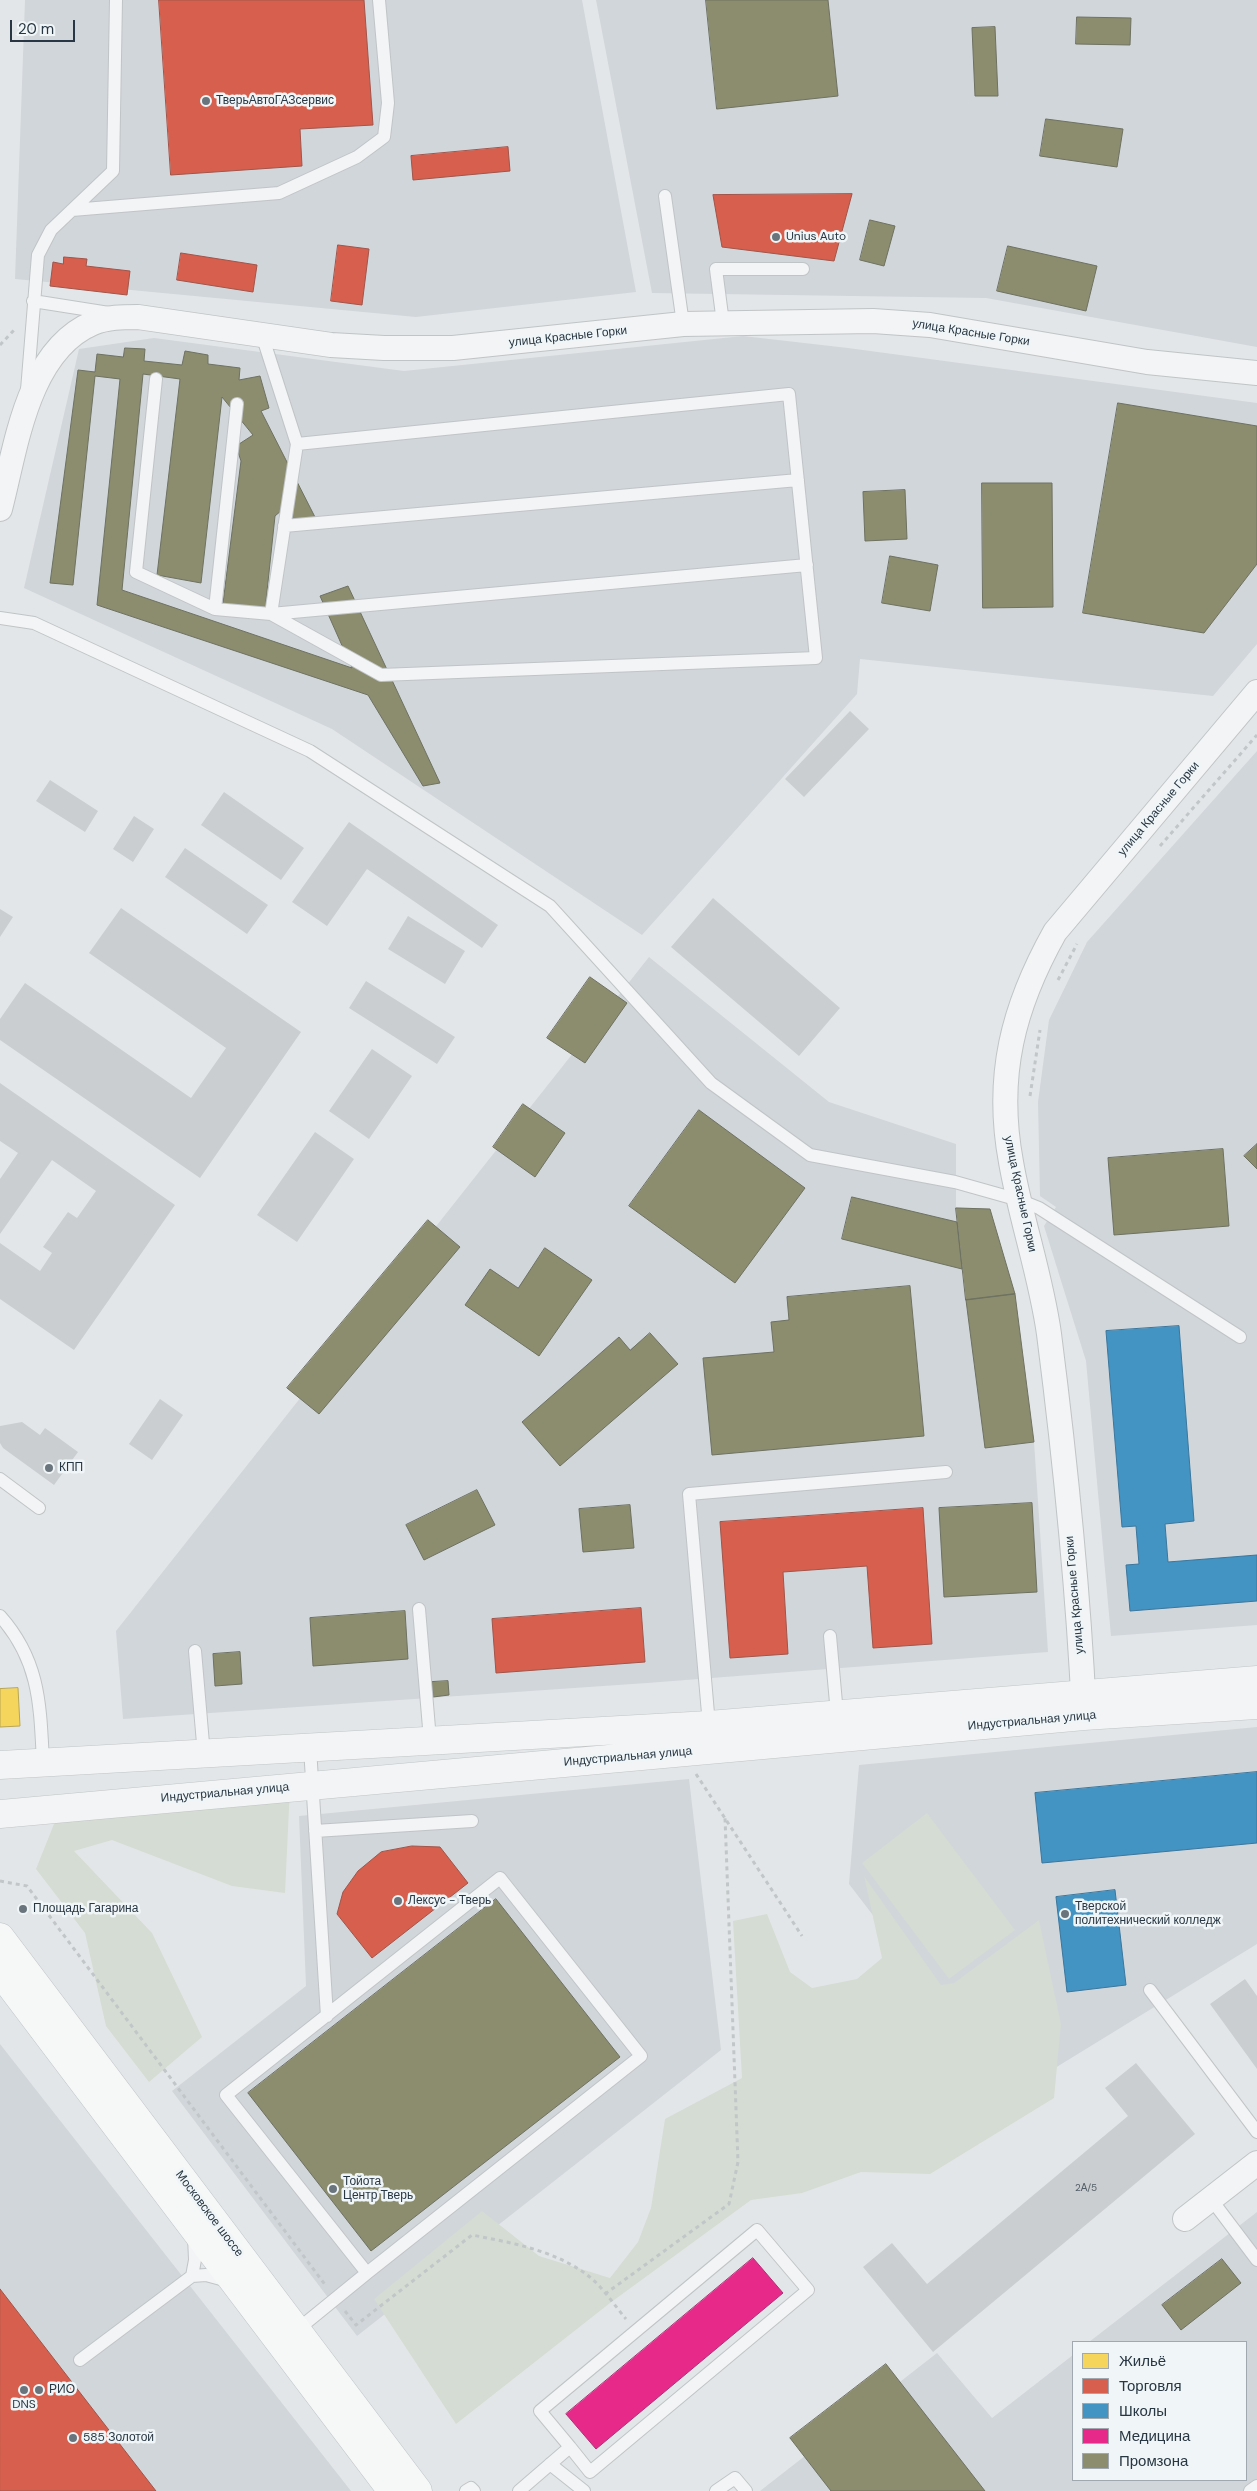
<!DOCTYPE html>
<meta charset="utf-8">
<style>
body{margin:0}
#map{position:relative;width:1257px;height:2491px;overflow:hidden;background:#e3e6e8;font-family:"DM Sans",sans-serif}
canvas{display:block}
.legend{position:absolute;left:1072px;top:2341px;width:175px;height:140px;box-sizing:border-box;background:#f0f5f7;border:1px solid #a0a9af;margin:0;padding:6px 9px;list-style:none;font-size:15px;color:#283743}
.legend li{display:flex;align-items:center;gap:10px;height:25px}
.legend b{width:25px;border:1px solid #a0a9af}
.scale{position:absolute;left:10px;top:20px;width:65px;height:22px;box-sizing:border-box;border:2px solid #283743;border-top:0;padding-left:6px;font-size:15px;line-height:18px;white-space:nowrap;color:#283743;-webkit-text-stroke:4px #f0f5f7;paint-order:stroke}
</style>
<div id="map">
<canvas width="1257" height="2491"></canvas>
<ul class="legend">
<li><b style="height:14px;background:#f6d55c"></b>Жильё</li>
<li><b style="height:14px;background:#d6604d"></b>Торговля</li>
<li><b style="height:14px;background:#4393c3"></b>Школы</li>
<li><b style="height:14px;background:#e7298a"></b>Медицина</li>
<li><b style="height:14px;background:#8c8c6e"></b>Промзона</li>
</ul>
<div class="scale">20 m</div>
</div>
<script>
const c = document.querySelector('canvas').getContext('2d');
c.lineJoin = 'round';
function fillPath(path, color) { c.fillStyle = color; c.fill(path, 'evenodd'); }
function strokePath(path, color, width, dash) { c.strokeStyle = color; c.lineWidth = width; c.lineCap = dash ? 'butt' : 'round'; c.setLineDash(dash || []); c.stroke(path); }
function drawText(font, color, halo, rows, align = 'center') {
  c.font = font + ' "DM Sans",sans-serif'; c.lineWidth = 5; c.setLineDash([]); c.textBaseline = 'middle'; c.strokeStyle = halo; c.fillStyle = color; for (const [text, x, y, turn = 0] of rows) {
    c.save(); c.translate(x, y); c.rotate((+turn || 0) * Math.PI / 180); c.textAlign = isNaN(turn) ? turn : align; if (halo) c.strokeText(text, 0, 0); c.fillText(text, 0, 0); c.restore();
  }
}
const built = new Path2D(`
 M25 0H582L636 292 416 317 15 279Z
 M596 0H1257V347L986 298 652 293Z
 M743 336 848 348 1257 403V644L1213 696 860 659 857 694 642 935 332 729 24 588 79 349 154 338 404 371Z
 M1257 751V1625L1111 1636 1086 1361 1044 1226 1056 1207 1040 1196 1038 1102 1049 1020 1087 942Z
 M649 957 829 1102 956 1144V1207L990 1209 1015 1294 1034 1442 1048 1652 647 1683 123 1719 116 1631Z
 M1257 1727V1944L1011 2095 849 1884 859 1765Z
 M689 1779 721 2050 357 2336 172 2091 306 1986 299 1816Z
 M0 2044 351 2491H0Z
 M1257 2212V2491H760L937 2353 992 2418 1073 2355V2480H1246V2342H1089Z`);
const green = new Path2D(`
 M290 1787 285 1893 232 1886 112 1840 74 1851 152 1933 202 2037 149 2082 106 2026 85 1933 36 1869 64 1799Z
 M927 1813 1015 1930 949 1979 862 1863Z
 M864 1876 941 1985 954 1983 1039 1920 1061 2024 1054 2098 930 2174 861 2172 802 2193 751 2200 610 2303 456 2424 374 2299 482 2211 539 2256 610 2278 638 2242 651 2208 665 2119 742 2078 733 1921 767 1914 790 1972 812 1988 857 1979 882 1958Z`);
const homes = new Path2D(`
 M18 1688 20 1726 0 1727V1689Z`);
const shops = new Path2D(`
 M159 0H364L373 125 300 129 302 166 171 175Z
 M508 147 510 171 413 180 411 156Z
 M852 194 834 261 722 247 713 195Z
 M338 245 369 249 362 305 331 301Z
 M181 253 257 265 253 292 177 280Z
 M64 257 87 259 86 266 130 271 127 295 50 286 53 262 63 264Z
 M923 1508 932 1644 873 1648 867 1566 783 1572 788 1654 730 1658 720 1522Z
 M641 1608 645 1662 496 1673 492 1619Z
 M412 1846 440 1847 468 1883 372 1958 337 1914 343 1892 358 1871 381 1852Z
 M0 2289 156 2491H0Z`);
const schools = new Path2D(`
 M1179 1326 1194 1521 1165 1524 1168 1562 1257 1555V1601L1130 1611 1126 1565 1139 1564 1136 1526 1122 1527 1106 1331Z
 M1257 1772V1843L1042 1863 1035 1793Z
 M1115 1890 1126 1985 1067 1992 1056 1897Z`);
const health = new Path2D(`
 M753 2258 783 2293 596 2449 566 2414Z`);
const industry = new Path2D(`
 M706 0H828L838 96 717 109Z
 M1077 17 1131 18 1130 45 1076 44Z
 M995 27 998 96H975L972 28Z
 M1046 119 1123 129 1117 167 1040 156Z
 M870 220 895 226 884 266 860 260Z
 M1008 246 1097 266 1086 311 997 291Z
 M125 348 145 349 144 361 182 365 185 351 208 355V364L240 368 239 380 260 376 269 408 261 411 317 521 294 530 282 510 275 516 265 610 223 603 241 461 236 446 253 435 222 397 201 583 157 575 180 379 143 374 122 590 352 668 320 596 348 586 440 783 423 786 368 695 97 605 120 379 95 376 73 585 50 583 78 370 95 372 97 354 123 357Z
 M1118 403 1257 426V564L1204 633 1083 613Z
 M982 483H1052L1053 607 983 608Z
 M905 490 907 539 865 541 863 492Z
 M890 556 938 565 930 611 882 603Z
 M590 977 627 1003 585 1063 547 1038Z
 M523 1104 565 1133 535 1177 493 1147Z
 M699 1110 805 1188 735 1283 629 1206Z
 M1257 1144V1169L1244 1156Z
 M1223 1149 1229 1226 1114 1235 1108 1158Z
 M852 1197 957 1222 962 1269 842 1239Z
 M956 1208 990 1209 1015 1294 966 1300Z
 M428 1220 460 1247 319 1414 287 1388Z
 M545 1248 592 1280 539 1356 465 1305 490 1269 518 1288Z
 M910 1286 924 1436 712 1455 703 1358 774 1352 771 1322 789 1320 787 1297Z
 M1015 1294 1034 1442 985 1448 966 1300Z
 M650 1333 678 1364 560 1466 522 1422 619 1337 630 1350Z
 M477 1490 495 1525 424 1560 406 1525Z
 M1032 1503 1037 1592 944 1597 939 1508Z
 M630 1505 634 1548 583 1552 579 1509Z
 M405 1611 408 1659 313 1666 310 1618Z
 M240 1652 242 1684 215 1686 213 1654Z
 M448 1681 449 1695 433 1697 432 1682Z
 M496 1899 620 2057 371 2251 248 2093Z
 M1222 2259 1241 2283 1181 2330 1162 2305Z
 M886 2364 985 2491H831L790 2438Z`);
const building = new Path2D(`
 M850 711 869 729 804 797 785 779Z
 M50 780 98 811 85 832 36 801Z
 M224 792 304 848 281 880 201 825Z
 M134 816 154 829 133 862 113 849Z
 M349 822 498 925 482 948 367 869 327 926 292 902Z
 M185 848 268 905 247 934 165 877Z
 M713 898 840 1008 799 1056 671 947Z
 M121 908 301 1032 200 1178 0 1040V1019L25 983 191 1098 226 1048 89 953Z
 M0 909 13 917 0 937Z
 M408 916 465 951 445 984 388 949Z
 M366 981 455 1037 437 1064 349 1008Z
 M372 1049 412 1076 369 1139 329 1111Z
 M0 1083 175 1205 74 1350 0 1299V1243L40 1271 52 1253 43 1247 68 1212 77 1218 96 1191 52 1160 0 1234V1179L18 1153 0 1141Z
 M315 1132 354 1159 297 1242 257 1215Z
 M160 1399 183 1415 152 1460 129 1444Z
 M22 1422 40 1435 45 1428 78 1452 54 1485 3 1448 0 1443V1426Z
 M1245 1979 1257 1996V2069L1210 2004Z
 M1136 2063 1195 2134 933 2352 863 2267 892 2243 927 2284 1128 2116 1105 2088Z`);
const path = new Path2D(`
 M0 345 15 329
 M1160 846 1257 735
 M1058 980 1077 944
 M1030 1096 1040 1030
 M696 1774 802 1936
 M0 1881 27 1886 326 2286
 M605 2294 729 2204 738 2162 725 1818
 M345 2311 356 2325 472 2235C513 2243 558 2251 591 2278 604 2289 615 2306 626 2319`);
const service = new Path2D(`
 M665 196 683 324
 M72 210 279 193 357 157 384 137 388 103 379 0
 M33 301 109 313
 M723 323 716 269H803
 M262 335 297 444 271 614 807 565
 M156 379 136 572 215 609 271 614 381 675 816 658 789 394 297 444
 M27 390 38 255 51 230 113 171 116 0
 M284 526 798 480
 M215 609 237 404
 M0 618 34 623 310 751 550 906 711 1083 810 1155 955 1182 1019 1200 1039 1208 1240 1337
 M0 1479 39 1508
 M419 1609 430 1740
 M0 1616C40 1661 40 1705 43 1762
 M830 1636 837 1714
 M195 1651 204 1755
 M709 1725 689 1494 946 1472
 M310 1748 327 2016
 M315 1831 472 1821
 M1150 1990 1257 2132
 M1211 2199 1257 2260
 M192 2276 195 2260 194 2236
 M297 2330 367 2273 226 2095 500 1878 641 2056 367 2273
 M80 2360 192 2276 206 2275 228 2281
 M550 2464 584 2491
 M466 2491 471 2488 474 2491
 M519 2491 570 2447 540 2411 757 2230 808 2290 590 2472 570 2447
 M716 2491 735 2478 746 2491
 M1250 2491 1257 2486`);
const minor = new Path2D(`
 M0 509C16 448 27 351 93 323 107 317 123 317 138 317L331 345 384 348H453L683 324 873 321 930 325 1147 362 1257 373
 M1084 1712C1078 1586 1065 1459 1049 1334 1041 1276 1021 1220 1011 1162 995 1076 1013 1007 1055 932L1257 692
 M1185 2219 1257 2163`);
const tertiary = new Path2D(`
 M0 1765 709 1725 1257 1680
 M0 1814 1084 1716 1257 1705`);
const primary = new Path2D(`
 M0 1937 418 2491
 M0 1972 392 2491`);
const markers = [
 [206,101,5,"#69747d"],
 [776,237,5,"#69747d"],
 [49,1468,5,"#69747d"],
 [398,1901,5,"#69747d"],
 [23,1909,5,"#69747d"],
 [1065,1914,5,"#69747d"],
 [333,2189,5,"#69747d"],
 [24,2390,5,"#69747d"],
 [39,2390,5,"#69747d"],
 [73,2438,5,"#69747d"]
];
const numberNames = [
 ["2А/5",1086,2188]
];
const poiNames = [
 ["ТверьАвтоГАЗсервис",216,101],
 ["Unius Auto",786,237],
 ["КПП",59,1468],
 ["Лексус - Тверь",408,1901],
 ["Тверской",1075,1907],
 ["политехнический колледж",1075,1921],
 ["Площадь Гагарина",33,1909],
 ["Тойота",343,2182],
 ["Центр Тверь",343,2196],
 ["РИО",49,2390],
 ["DNS",24,2405,"center"],
 ["585 Золотой",83,2438]
];
const streetNames = [
 ["улица Красные Горки",971,333,9],
 ["улица Красные Горки",568,337,-6],
 ["улица Красные Горки",1159,809,-50],
 ["улица Красные Горки",1020,1194,78],
 ["улица Красные Горки",1075,1595,-95],
 ["Индустриальная улица",1032,1721,-5],
 ["Индустриальная улица",628,1757,-5],
 ["Индустриальная улица",225,1793,-5],
 ["Московское шоссе",209,2214,53]
];
fillPath(built, '#d1d6db');
fillPath(green, '#d5dcd3');
fillPath(homes, '#f6d55c');
strokePath(homes, '#b8a654', 1);
fillPath(shops, '#d6604d');
strokePath(shops, '#a2544a', 1);
fillPath(schools, '#4393c3');
strokePath(schools, '#3b779d', 1);
fillPath(health, '#e7298a');
strokePath(health, '#ae2d75', 1);
fillPath(industry, '#8c8c6e');
strokePath(industry, '#6e7261', 1);
fillPath(building, '#cbced1');
strokePath(service, '#c1c4c6', 14);
strokePath(minor, '#c1c4c6', 26);
strokePath(tertiary, '#c1c4c6', 29);
strokePath(primary, '#bec3c6', 29);
strokePath(path, '#c1c6c8', 3, [4, 4]);
strokePath(service, '#f2f4f5', 12);
strokePath(minor, '#f2f4f5', 24);
strokePath(tertiary, '#f2f4f5', 28);
strokePath(primary, '#f6f7f7', 28);
for (const [x, y, r, color] of markers) { const dot = new Path2D(); dot.arc(x, y, r, 0, 2 * Math.PI); c.fillStyle = color; c.fill(dot); strokePath(dot, '#f0f5f7', 2); }
drawText('10px', '#525e67', null, numberNames);
drawText('12px', '#283743', '#f0f5f7', poiNames, 'left');
drawText('12px', '#283743', '#f0f5f7', streetNames);
</script>
